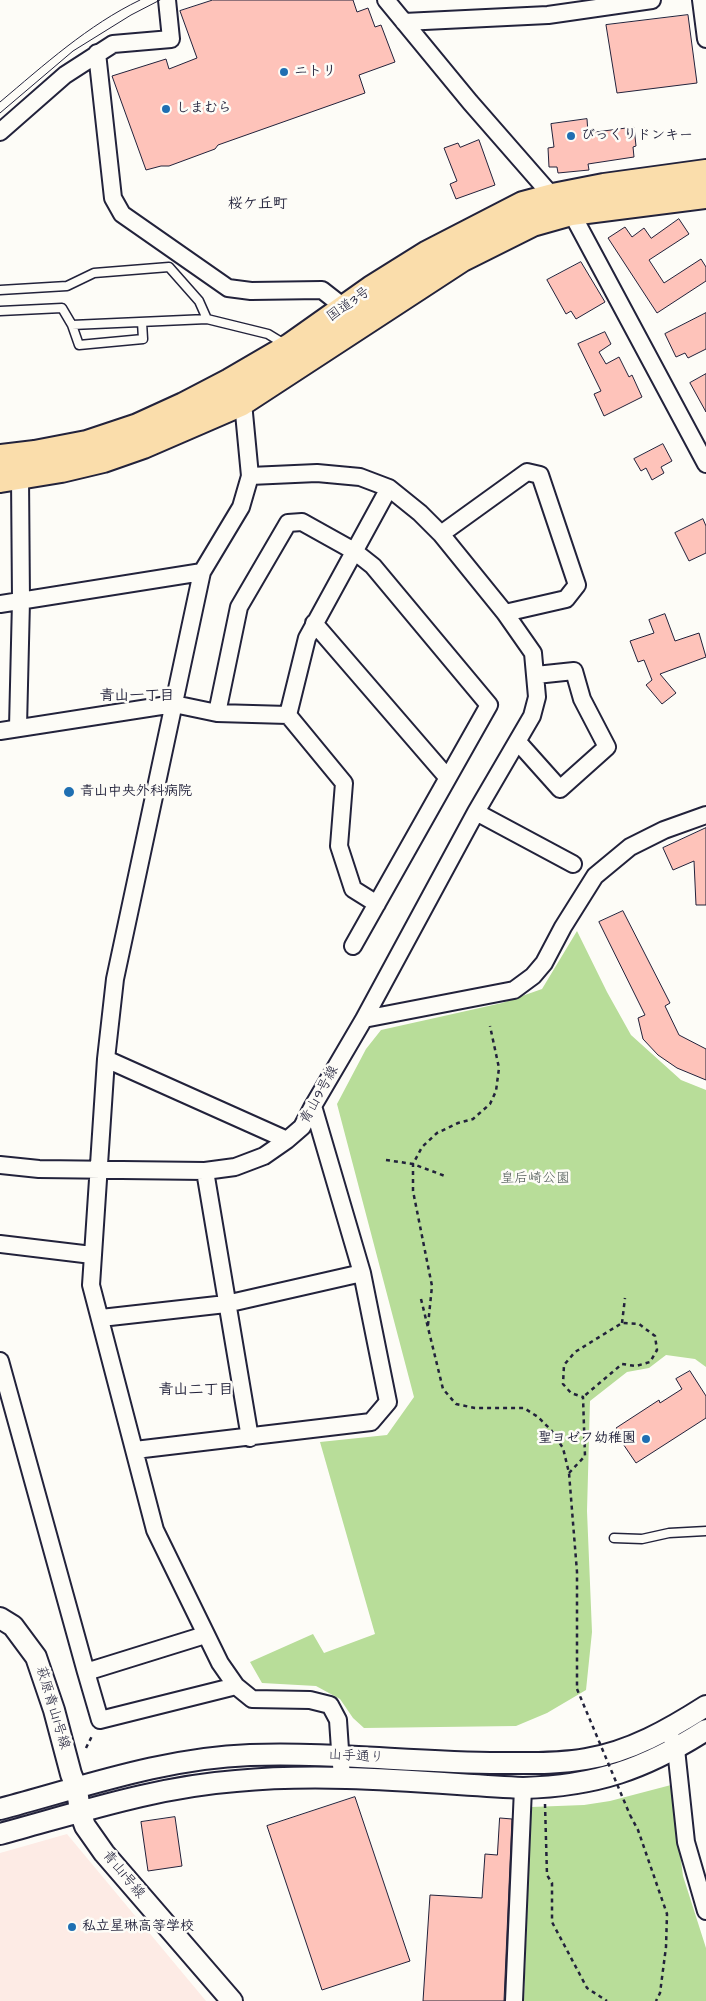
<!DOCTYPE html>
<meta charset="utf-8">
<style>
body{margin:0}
canvas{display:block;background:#fdfcf7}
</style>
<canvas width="706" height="2001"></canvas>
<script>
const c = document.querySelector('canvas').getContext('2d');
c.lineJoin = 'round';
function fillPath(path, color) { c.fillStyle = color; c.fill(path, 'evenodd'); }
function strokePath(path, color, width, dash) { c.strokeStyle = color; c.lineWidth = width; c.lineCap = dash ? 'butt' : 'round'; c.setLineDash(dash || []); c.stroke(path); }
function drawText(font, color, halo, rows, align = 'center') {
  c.font = font + ' "Architects Daughter","Klee One",sans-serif'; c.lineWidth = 5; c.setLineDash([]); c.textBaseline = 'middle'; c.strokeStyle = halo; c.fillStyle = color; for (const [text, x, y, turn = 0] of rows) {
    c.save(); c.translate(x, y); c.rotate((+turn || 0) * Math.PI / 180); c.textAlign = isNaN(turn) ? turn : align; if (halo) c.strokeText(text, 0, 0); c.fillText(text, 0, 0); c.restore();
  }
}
const built = new Path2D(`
 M67 1834 206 2001H0V1853Z`);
const green = new Path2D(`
 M577 931 607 992 631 1035 681 1080 706 1090V1367L695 1359 666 1355 649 1368 627 1372 590 1401 587 1511 592 1632 586 1690 547 1713 516 1726 364 1728 353 1718 340 1699 316 1686 262 1683 250 1662 313 1634 324 1653 375 1634 320 1442 387 1435 414 1397 337 1104 366 1049 381 1030 502 1003 542 989Z
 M671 1785 683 1876 706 1948V2001H524L531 1807 584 1805 610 1801Z`);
const building = new Path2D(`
 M213 0H353L357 12 368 8 375 27 381 25 395 62 359 75 365 93 218 145 215 149 169 166H161L146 170 112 76 166 59 169 69 197 58 180 11Z
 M688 15 697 83 617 93 606 25Z
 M587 119 588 133 634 127 636 146 633 147 634 157 588 164 589 170 558 173 557 167H549L548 148 554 147 551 124Z
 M479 140 495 185 456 199 450 184 457 181 444 148 458 143 460 147Z
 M679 219 689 234 649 260 664 283 701 259 706 267V281L657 313 608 238 625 227 632 237 644 228 651 238Z
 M581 262 605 302 576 319 571 311 566 314 547 280Z
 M706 313V349L688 358 685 353 676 357 665 334Z
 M605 332 611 344 599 352 606 364 619 357 629 377 632 375 642 397 604 416 594 394 601 391 578 344Z
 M706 374V412L690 383Z
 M663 444 672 461 661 467 664 473 652 480 646 468 641 471 634 459Z
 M703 519 706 526V553L689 561 675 533Z
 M665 614 675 641 699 633 706 657 660 674 676 693 662 704 646 685 652 680 644 660 638 662 630 641 654 633 649 620Z
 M706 828V905H696L694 861 673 870 663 848Z
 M623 911 670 1003 665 1006 679 1035 706 1049V1080L677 1068 658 1055 643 1039 638 1018 645 1015 599 922Z
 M690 1371 706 1396V1418L636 1463 617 1435 620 1433 616 1428 659 1400 660 1403 682 1389 676 1379Z
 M355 1797 410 1961 322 1990 267 1826Z
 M175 1817 182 1866 148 1871 141 1822Z
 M500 1818 512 1819 504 2001H423L430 1895 482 1898 485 1854 497 1855Z`);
const path = new Path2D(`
 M386 1160 413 1164 445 1176
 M421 1299 443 1389 456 1404 475 1408H524L538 1417 551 1430 563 1448 569 1473 577 1572V1689
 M622 1323 625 1298
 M428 1325 432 1286 413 1191V1164L422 1147 437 1133 458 1123 473 1119 490 1104 496 1091 499 1068 490 1026
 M569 1473 585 1456 583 1397 571 1393 563 1384 564 1365 575 1352 622 1323 639 1324 655 1336 657 1350 650 1362 636 1366 622 1364 583 1397
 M86 1748 93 1734
 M545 1804 547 1875 552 1883V1922L587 1988 607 2001
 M630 1815 638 1830 667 1914 666 1947 660 1993 656 2001`);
const service = new Path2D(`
 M0 290 67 286 94 273 169 267 199 301 207 319
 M0 311 62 308 72 325 207 319 268 334 286 345
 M72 325 79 345 143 339 142 322
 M614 1538 642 1539 669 1533 706 1531`);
const minor = new Path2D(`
 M386 0 470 102 553 197 571 212 706 464
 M701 0 706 39
 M404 22 548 15 652 0
 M97 53 113 198 122 214 228 288 251 291 322 290 345 308
 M0 132 65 75 113 44 171 39 167 0
 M236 396 244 413 250 476 241 507 202 572 115 979 106 1059 91 1285 155 1530 220 1663 236 1686 252 1699 310 1700 330 1705 338 1720 342 1779
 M250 476 317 473 360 477 389 488 420 513 441 534 505 613 533 653 537 697 532 716 476 812 364 1019
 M441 534 527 472 540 475 577 585 566 599 505 613
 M0 604 202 572
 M314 623 447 777
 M217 713 239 607 288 523 302 522 354 551 373 566 489 705 353 946
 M288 715 344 783 339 846 353 889 377 904
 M18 727 21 601 20 477
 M0 731 174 704 217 713 288 715 307 638 389 488
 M518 742 560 789 607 747 582 699 574 671 536 675
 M476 812 573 864
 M106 1059 287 1140
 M0 1165 39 1169 205 1171 235 1167 264 1156 287 1140 302 1127 313 1106 364 1019 514 990 533 976 544 963 563 927 595 876 630 847 664 830 706 815
 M205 1171 250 1438
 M0 1244 92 1255
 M101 1318 226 1304 362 1273
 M0 1361 86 1672 205 1635
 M135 1450 371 1422 388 1402 362 1273 313 1106
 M86 1672 100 1720 236 1686
 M672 1739 676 1749 686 1842 706 1911
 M514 2001 523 1788`);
const tertiary = new Path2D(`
 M0 1618 13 1626 36 1657 54 1710 71 1774 77 1789 80 1812 85 1826 104 1853 232 2001
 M0 1809C83 1787 164 1758 250 1755 334 1752 416 1763 500 1763 528 1763 558 1764 586 1759 630 1752 670 1729 706 1706
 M0 1834C78 1813 155 1787 236 1781 331 1772 428 1783 523 1788 596 1786 645 1769 706 1730`);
const trunk = new Path2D(`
 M0 458 35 454 87 444 138 427 184 406 230 382 290 347 372 289 428 254 523 205 553 197 604 187 706 173
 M0 479 61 469 103 459 143 445 240 403 462 258 532 223 571 212 706 195`);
const tram = new Path2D(`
 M0 102C44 65 88 25 140 0
 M0 113 73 51 131 15 160 0`);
const pathBridge = new Path2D(`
 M577 1689 630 1815`);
const markers = [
 [284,72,5,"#1f6fb2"],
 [166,109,5,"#1f6fb2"],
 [571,136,5,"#1f6fb2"],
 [69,792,6,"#1f6fb2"],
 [646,1439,5,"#1f6fb2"],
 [72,1927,5,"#1f6fb2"]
];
const poiNames = [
 ["ニトリ",294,72],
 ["しまむら",176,109],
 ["びっくりドンキー",581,136],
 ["青山中央外科病院",80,792],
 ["聖ヨゼフ幼稚園",636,1439,"right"],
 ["私立星琳高等学校",82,1927]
];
const streetNames = [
 ["国道3号",349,305,-35],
 ["青山9号線",320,1095,-61],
 ["萩原青山1号線",52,1708,73],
 ["山手通り",356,1757,3],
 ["青山1号線",123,1875,50]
];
const parkNames = [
 ["皇后崎公園",535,1179]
];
const neighbourhoodNames = [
 ["桜ケ丘町",258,205],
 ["青山一丁目",137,697],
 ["青山二丁目",196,1391]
];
fillPath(built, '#fdebe5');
fillPath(green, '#b8dd99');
fillPath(building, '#fec3ba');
strokePath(building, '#22223b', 1);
strokePath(service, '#22223b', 11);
strokePath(minor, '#22223b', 20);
strokePath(tertiary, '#22223b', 24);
strokePath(trunk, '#22223b', 30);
strokePath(path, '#22223b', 2.5, [4, 4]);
strokePath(service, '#fdfcf7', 8);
strokePath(minor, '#fdfcf7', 16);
strokePath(tertiary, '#fdfcf7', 20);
strokePath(trunk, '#faddab', 26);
strokePath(tram, '#22223b', 1);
strokePath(pathBridge, '#22223b', 2.5, [4, 4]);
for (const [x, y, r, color] of markers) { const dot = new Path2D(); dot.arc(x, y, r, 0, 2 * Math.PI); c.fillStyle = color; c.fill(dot); strokePath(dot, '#fdfcf7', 2); }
drawText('bold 14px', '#22223b', '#fdfcf7', poiNames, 'left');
drawText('14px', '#22223b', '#fdfcf7', streetNames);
drawText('14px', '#4f5a57', '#fdfcf7', parkNames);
drawText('bold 15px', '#22223b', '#fdfcf7', neighbourhoodNames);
</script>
